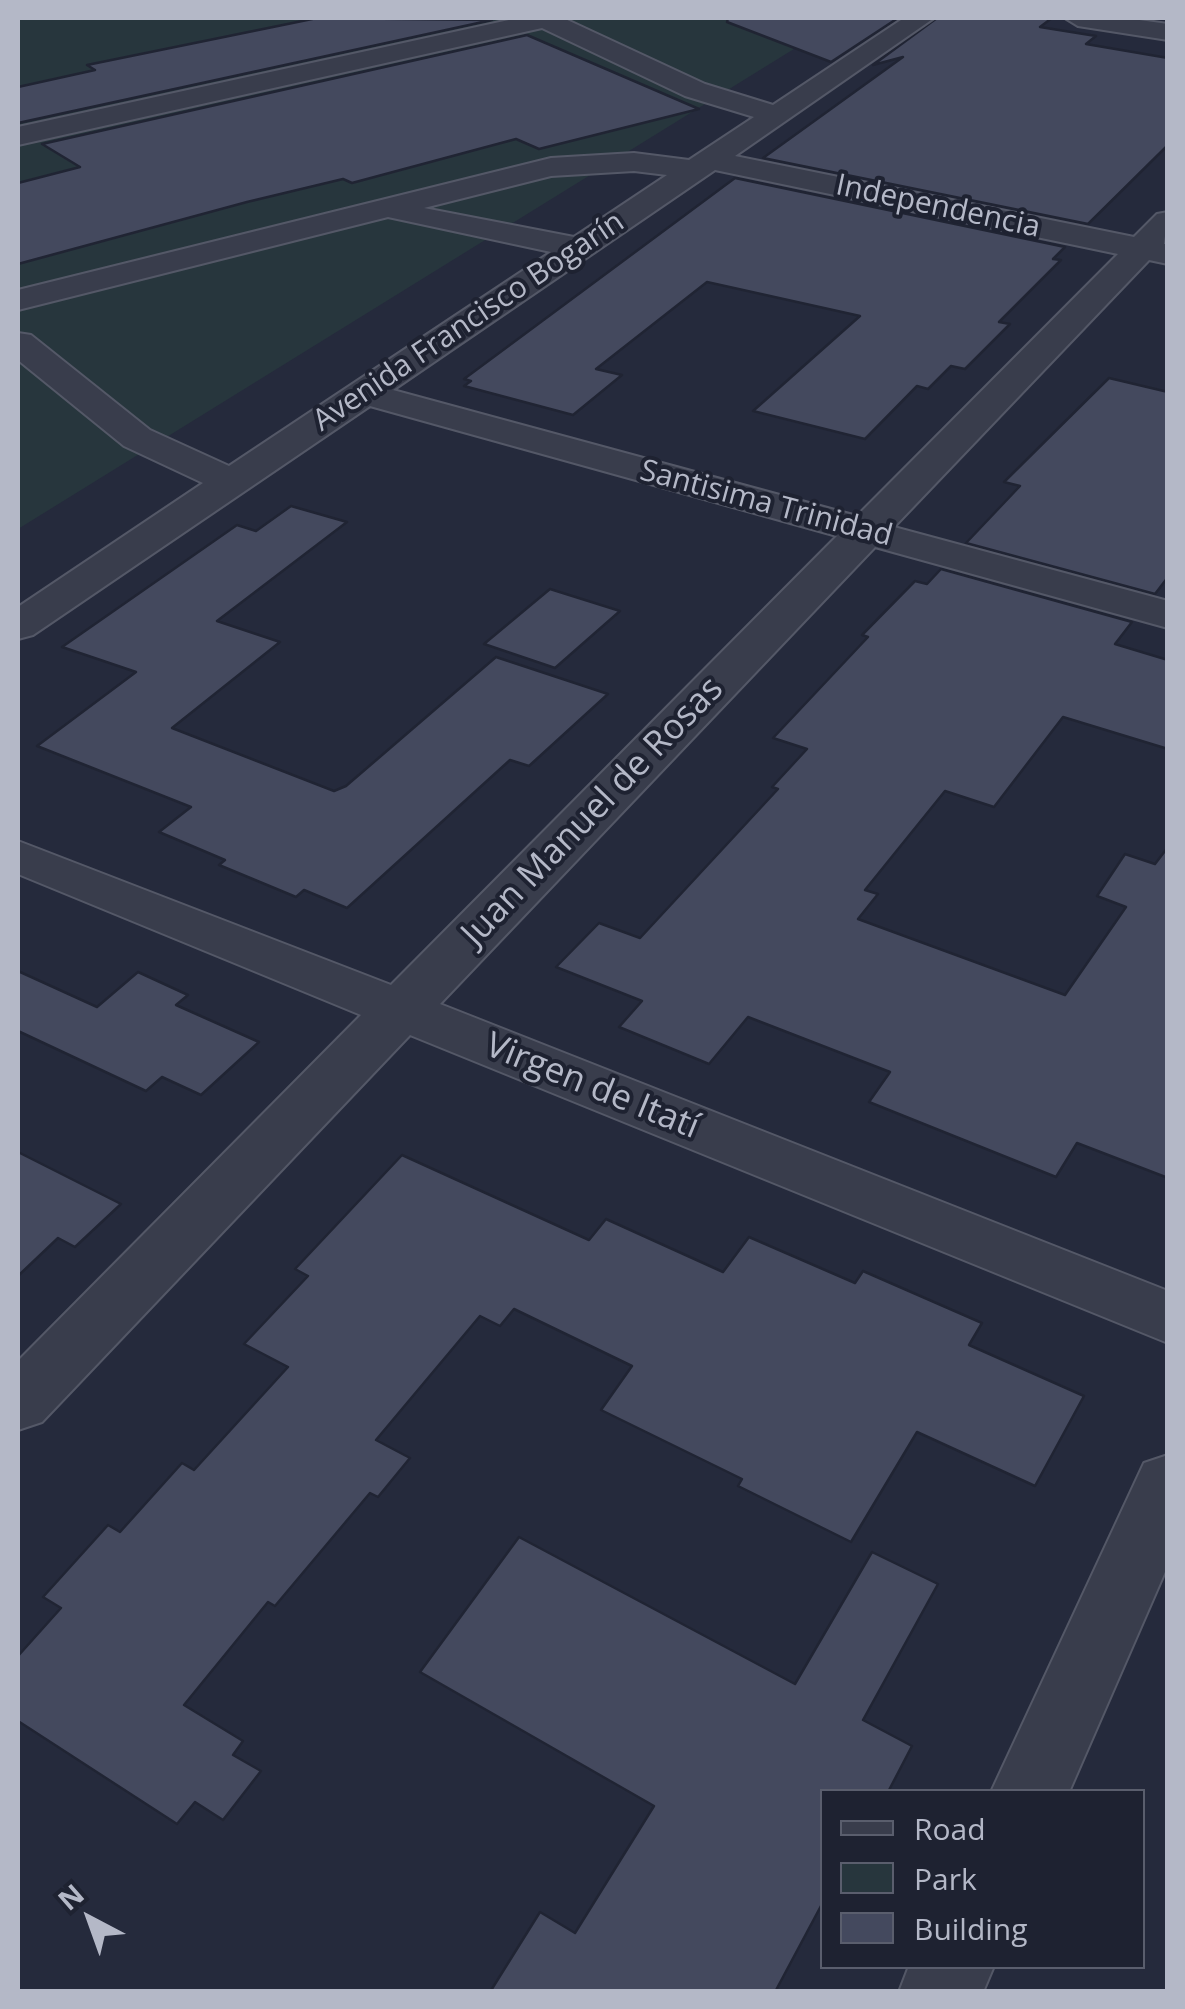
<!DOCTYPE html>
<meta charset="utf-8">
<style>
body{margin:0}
#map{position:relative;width:1185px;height:2009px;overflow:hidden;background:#252a3c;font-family:"Open Sans",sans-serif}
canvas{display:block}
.frame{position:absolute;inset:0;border:20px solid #b4b8c7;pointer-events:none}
.legend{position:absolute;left:820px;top:1789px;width:325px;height:180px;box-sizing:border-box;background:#1e2231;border:2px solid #5a5e6d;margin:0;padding:12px 18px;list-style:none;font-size:30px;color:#b4b8c7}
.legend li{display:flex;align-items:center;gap:20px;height:50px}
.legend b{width:50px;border:2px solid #5a5e6d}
.north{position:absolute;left:40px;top:1869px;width:100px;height:100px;-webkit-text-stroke:8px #1e2231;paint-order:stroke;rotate:319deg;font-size:28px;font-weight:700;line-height:40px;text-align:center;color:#b4b8c7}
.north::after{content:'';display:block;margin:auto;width:35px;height:45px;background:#b4b8c7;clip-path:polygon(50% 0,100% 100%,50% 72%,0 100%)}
</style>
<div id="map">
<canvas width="1185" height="2009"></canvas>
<div class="frame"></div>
<ul class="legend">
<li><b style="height:12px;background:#393d4c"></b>Road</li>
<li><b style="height:28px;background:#27363d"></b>Park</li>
<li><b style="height:28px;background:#44495e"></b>Building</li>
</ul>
<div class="north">N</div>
</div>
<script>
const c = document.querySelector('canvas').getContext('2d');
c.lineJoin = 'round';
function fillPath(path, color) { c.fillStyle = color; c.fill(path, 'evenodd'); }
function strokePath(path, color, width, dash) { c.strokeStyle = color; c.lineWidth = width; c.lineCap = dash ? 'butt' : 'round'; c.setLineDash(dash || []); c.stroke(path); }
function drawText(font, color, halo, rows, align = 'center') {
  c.font = font + ' "Open Sans",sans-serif'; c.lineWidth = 8; c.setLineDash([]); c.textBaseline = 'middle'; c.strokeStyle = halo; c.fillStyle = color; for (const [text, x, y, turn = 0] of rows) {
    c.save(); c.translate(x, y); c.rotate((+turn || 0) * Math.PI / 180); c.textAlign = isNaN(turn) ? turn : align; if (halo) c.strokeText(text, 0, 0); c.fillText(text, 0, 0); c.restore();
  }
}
const green = new Path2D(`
 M18 18H844L18 529Z`);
const building = new Path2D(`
 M317 18 492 20 18 123V87L95 70 87 65Z
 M728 18H898L831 62 727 22Z
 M937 18H1052L1040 27 1096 36 1086 44 1168 58V145L1088 224 763 158 903 57 873 65Z
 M527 35 699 109 539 149 516 139 352 183 343 179 247 202 18 264V183L80 167 42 144Z
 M735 178 1065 247 1053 259 1061 260 999 322 1010 324 965 369 951 366 928 389 917 386 865 439 753 411 860 316 707 282 596 369 622 375 573 415 464 386 471 381 464 379Z
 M1109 378 1168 392V577L1155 594 966 543 1020 486 1004 482Z
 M291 506 347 522 217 621 280 642 172 728 334 791 346 786 496 657 608 694 529 766 510 760 347 908 304 890 296 897 219 865 225 860 159 832 191 807 37 746 136 672 62 647 237 525 256 531Z
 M941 569 1132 622 1115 644 1168 660V749L1063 717 994 807 945 791 865 890 878 894 858 919 1065 995 1126 907 1097 896 1125 854 1155 864 1168 847V1178L1077 1143 1056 1177 869 1102 890 1072 748 1017 709 1064 619 1027 642 1001 556 967 599 923 640 938 778 789 772 787 807 749 773 738 868 637 862 635 915 581 927 584Z
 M550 589 620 611 555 668 484 644Z
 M18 971 97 1007 138 972 188 995 176 1005 259 1042 201 1095 162 1077 146 1091 18 1031Z
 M18 1152 121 1204 75 1247 58 1238 18 1276Z
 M402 1155 589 1240 606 1219 723 1272 749 1237 855 1283 863 1271 982 1323 969 1345 1084 1396 1035 1486 917 1432 851 1542 738 1486 742 1479 601 1410 632 1366 514 1309 500 1326 480 1316 376 1440 410 1458 378 1497 370 1493 275 1606 268 1602 184 1705 243 1741 233 1755 261 1771 223 1820 195 1802 177 1824 18 1721V1656L61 1608 43 1597 108 1525 120 1532 182 1463 194 1470 288 1367 244 1344 308 1276 295 1269Z
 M519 1537 795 1684 872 1552 938 1584 863 1720 912 1746 888 1792H822V1904L775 1992H490L540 1912 575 1933 654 1806 420 1672Z`);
const minor = new Path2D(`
 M518 18H563L705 84 773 105 904 18H934L735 156 1134 237 1157 214 1168 212 1164 244H1168V264L1149 260 894 527 1168 601V628L875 547 440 1004 1168 1291V1343L410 1035 42 1422 18 1430V1361L361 1015 18 874V841L391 985 837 536 370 406 33 635 18 639V607L203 483 124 446 18 360V333L31 335 150 430 229 466 551 252 388 217 18 310V290L551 158 634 153 689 160 754 117 685 96 542 28 18 145V127ZM715 170 1118 254 857 516 393 390ZM634 171 667 175 574 237 424 208 551 176Z
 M1065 18H1125L1168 24V40L1078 26Z
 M1168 1455V1565L1069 1792H991L1144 1463Z
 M909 1966H994L983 1992H899Z`);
const farStreetnames = [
 ["Independencia",938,207,12],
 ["Avenida Francisco Bogarín",469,322,-34],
 ["Santisima Trinidad",766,504,15]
];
const streetNames = [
 ["Juan Manuel de Rosas",593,812,-46],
 ["Virgen de Itatí",592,1087,22]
];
fillPath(green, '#27363d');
fillPath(building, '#44495e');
strokePath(building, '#202433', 2.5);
strokePath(minor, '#545867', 4);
fillPath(minor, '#393d4c');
drawText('30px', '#b4b8c7', '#1e2231', farStreetnames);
drawText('35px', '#b4b8c7', '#1e2231', streetNames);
</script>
